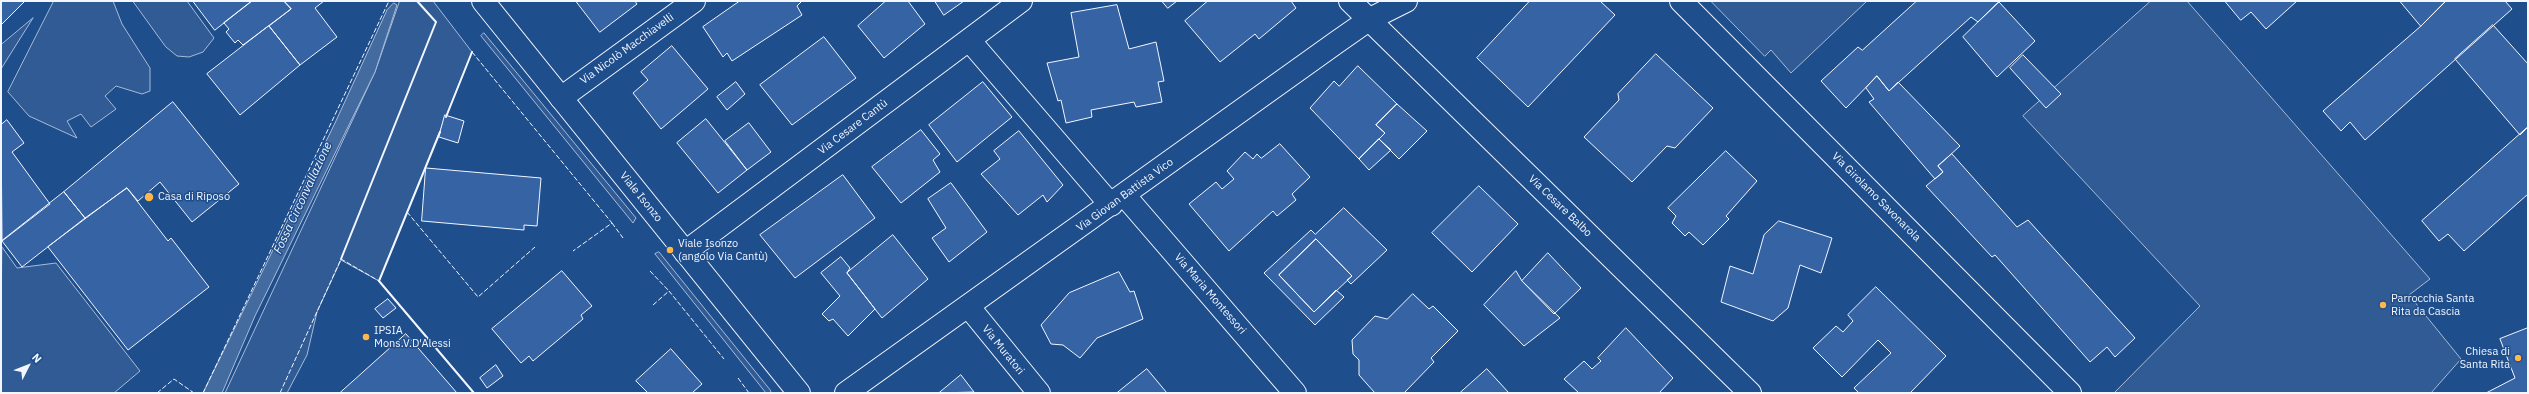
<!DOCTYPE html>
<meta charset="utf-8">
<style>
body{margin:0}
#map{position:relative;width:2529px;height:394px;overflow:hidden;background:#1f4e8c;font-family:"IBM Plex Sans",sans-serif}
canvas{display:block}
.frame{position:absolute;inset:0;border:2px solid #f2f6ff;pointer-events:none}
.north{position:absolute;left:8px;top:346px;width:40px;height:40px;-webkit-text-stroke:3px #1f4e8c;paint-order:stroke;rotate:48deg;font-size:11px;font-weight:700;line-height:16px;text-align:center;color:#f2f6ff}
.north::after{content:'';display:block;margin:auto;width:14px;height:18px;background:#f2f6ff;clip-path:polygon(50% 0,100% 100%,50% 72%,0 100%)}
</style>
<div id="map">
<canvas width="2529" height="394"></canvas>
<div class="frame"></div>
<div class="north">N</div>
</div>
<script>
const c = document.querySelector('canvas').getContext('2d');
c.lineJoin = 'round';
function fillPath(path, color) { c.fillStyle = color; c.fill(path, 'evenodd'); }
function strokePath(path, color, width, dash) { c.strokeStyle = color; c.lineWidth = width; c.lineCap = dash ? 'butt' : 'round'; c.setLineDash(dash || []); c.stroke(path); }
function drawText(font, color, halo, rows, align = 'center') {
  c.font = font + ' "IBM Plex Sans",sans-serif'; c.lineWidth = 3; c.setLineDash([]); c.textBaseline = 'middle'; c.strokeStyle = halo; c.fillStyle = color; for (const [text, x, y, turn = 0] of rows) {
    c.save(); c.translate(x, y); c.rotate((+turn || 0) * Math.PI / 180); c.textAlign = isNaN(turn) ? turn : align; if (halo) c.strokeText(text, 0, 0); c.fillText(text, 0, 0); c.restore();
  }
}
const built = new Path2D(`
 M54 1H113L122 24 150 68V91L142 94 116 86 105 96 116 109 91 127 81 114 67 121 77 138 29 116 8 92Z
 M133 1H187L214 38 203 52 189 57 177 56 166 47Z
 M400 1H433L472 52 379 281 341 260 317 312 307 355 287 393H225L375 72Z
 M1711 1H1867L1791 73 1771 50 1765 56Z
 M2151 1H2187L2430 279 2409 295 2461 359 2431 393H2114L2200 306 2023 116Z
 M33 18 1 69V45Z
 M484 33 636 218 633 223 481 36Z
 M2 247 17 268 56 263 140 371 114 393H1Z
 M659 252 771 391 770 393H766L655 254Z`);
const water = new Path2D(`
 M394 3 397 5 375 72 255 316 222 393H203L335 123 387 10Z`);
const building = new Path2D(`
 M1 1H25L1 25Z
 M193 1H252L215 30Z
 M252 1H284L291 9 243 45 238 40 235 43 226 32 229 29 224 23Z
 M284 1H324L315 8 337 37 300 65 269 26 291 9Z
 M576 1H635L637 4 600 32Z
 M740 1H802L797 6 802 15 732 61 727 53 723 57 703 27Z
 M886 1H908L925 24 884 58 858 26Z
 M935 1H964L944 15Z
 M1162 1H1177L1168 8Z
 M1208 1H1291L1296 8 1259 39 1255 34 1220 62 1185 21Z
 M1530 1H1600L1615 15 1528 107 1477 58Z
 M1917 1H2000L1978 22 1971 17 1889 91 1877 76 1846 108 1821 81 1858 47 1862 50Z
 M2225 1H2297L2266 29 2251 12 2241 20Z
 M2400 1H2446L2421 26Z
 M2446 1H2505L2512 9 2365 140 2350 122 2341 131 2323 111 2421 26Z
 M1999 2 2035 41 1997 77 1963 37Z
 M1117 5 1129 49 1156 42 1164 81 1158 82 1162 102 1136 107 1134 102 1091 110 1092 117 1066 123 1061 100 1058 101 1047 63 1079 57 1071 13Z
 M2493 25 2528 64V127L2520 135 2455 59Z
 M269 26 300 65 240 115 207 74Z
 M824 37 856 78 792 125 760 85Z
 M672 46 708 89 661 129 633 93 648 80 641 72Z
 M1656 54 1713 108 1675 148 1667 146 1632 182 1584 137 1619 100 1618 94Z
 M2023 55 2061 94 2046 108 2010 68Z
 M1358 66 1397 104 1376 125 1385 133 1359 159 1310 108 1334 81 1339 86Z
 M1877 76 1889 91 1898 82 1960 146 1938 166 1943 172 1935 179 1869 102 1874 99 1866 88Z
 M736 82 745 94 727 110 717 97Z
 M983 82 1012 117 957 162 929 125Z
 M173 102 239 184 192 222 160 182 138 201 127 188 85 218 64 192Z
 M1397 104 1427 131 1399 159 1379 139 1385 133 1376 125Z
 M445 115 464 121 458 143 439 137Z
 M706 119 747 170 718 193 677 143Z
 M7 120 24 143 12 152 50 204 2 241 1 125Z
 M749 123 771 152 747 170 725 141Z
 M2528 127V194L2464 251 2448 234 2439 241 2422 221Z
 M921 130 940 154 933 160 940 172 901 203 872 167Z
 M1019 131 1063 185 1047 202 1043 195 1018 215 981 174 1000 159 994 151Z
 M1379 139 1391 150 1369 170 1359 159Z
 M1280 144 1310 177 1292 194 1296 200 1277 216 1273 211 1229 251 1189 204 1216 182 1222 189 1234 179 1227 171 1245 152 1253 159 1257 154 1261 158Z
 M1726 151 1757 181 1726 216 1729 219 1703 245 1689 232 1685 236 1672 223 1676 216 1668 208Z
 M1952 154 2017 227 2028 220 2135 338 2115 357 2107 347 2090 362 1995 255 1992 257 1926 186 1943 172 1938 166Z
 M426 168 541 178 537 226 524 225V230L422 221Z
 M843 175 875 218 795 278 760 235Z
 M951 183 987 232 949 262 932 238 946 228 928 199Z
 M1479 186 1518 224 1472 272 1432 233Z
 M127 188 168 241 171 238 209 287 128 350 48 247Z
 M64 192 85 218 22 267 2 241Z
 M1344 208 1387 250 1351 284 1347 280 1352 276 1316 239 1279 275 1314 312 1336 290 1344 297 1315 325 1264 273 1311 230 1315 234Z
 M1779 221 1832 238 1821 273 1800 265 1788 308 1773 321 1721 302 1730 266 1753 274 1764 235Z
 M893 235 928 279 882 318 847 273Z
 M1316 239 1352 276 1314 312 1279 275Z
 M1548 253 1581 288 1554 314 1522 281Z
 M841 257 850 268 847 273 875 309 848 336 833 319 829 321 822 314 840 296 821 273Z
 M562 271 592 306 581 315 583 319 533 361 529 356 521 363 492 329Z
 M1516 271 1522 281 1560 318 1524 346 1484 305Z
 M1119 272 1130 292 1134 291 1143 319 1097 338 1080 358 1063 345 1051 344 1041 325 1069 293Z
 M1876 287 1946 356 1910 393H1859L1854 388 1891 353 1878 340 1842 377 1813 348 1836 326 1843 332 1853 321 1848 315Z
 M1413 294 1429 309 1433 306 1458 331 1431 358 1434 362 1404 393H1375L1359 375V360L1353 354 1352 340 1375 316 1387 319Z
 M388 299 396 308 383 318 375 309Z
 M1626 328 1673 378 1659 393H1579L1564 379 1584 361 1592 369 1601 361 1598 358Z
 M2528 328V393H2486L2515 378 2500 339Z
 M406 334 457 393H340Z
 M671 349 702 384 692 393H648L636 381Z
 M496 365 503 376 487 388 480 378Z
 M1147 369 1167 393H1117Z
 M1487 369 1509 393H1460Z
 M961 375 974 392 939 393Z`);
const street = new Path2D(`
 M1350 1 1750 393
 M1681 1 2070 393
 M969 40 1111 205
 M561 98 694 1
 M1125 196 1295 393
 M685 252 1021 1
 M968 306 1039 393
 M846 393 1337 42 1370 19 1406 1`);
const secondary = new Path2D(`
 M483 1 799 393`);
const fence = new Path2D(`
 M472 52 612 223 573 251
 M407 212 478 297 535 247
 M612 223 623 238
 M650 271 669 291
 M653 305 669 291 724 359
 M738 378 749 393
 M157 393 174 379 194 393
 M203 393 389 1
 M280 393 341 259 379 281`);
const wall = new Path2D(`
 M446 117 472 52
 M440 132 379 281 474 393
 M341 259 436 22 417 1`);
const markers = [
 [149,197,5,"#ffb74d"],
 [670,250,4,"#ffb74d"],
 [2383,305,4,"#ffb74d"],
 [366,337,4,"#ffb74d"],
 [2518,358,4,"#ffb74d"]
];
const streetNames = [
 ["Via Nicolò Macchiavelli",627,49,-36],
 ["Via Cesare Cantù",853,127,-37],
 ["Via Giovan Battista Vico",1125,195,-36],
 ["Viale Isonzo",641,197,51],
 ["Via Girolamo Savonarola",1876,197,45],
 ["Via Cesare Balbo",1560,206,44],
 ["Via Maria Montessori",1210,294,49],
 ["Via Muratori",1003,350,51]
];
const poiNames = [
 ["Casa di Riposo",158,197],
 ["Viale Isonzo",678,244],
 ["(angolo Via Cantù)",678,257],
 ["Parrocchia Santa",2391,299],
 ["Rita da Cascia",2391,312],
 ["IPSIA",374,331],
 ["Mons.V.D'Alessi",374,344],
 ["Chiesa di",2510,352,"right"],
 ["Santa Rita",2510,365,"right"]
];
const waterNames = [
 ["Fossa Circonvallazione",303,198,-65]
];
fillPath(built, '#305b95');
strokePath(built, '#a8bbd7', 1);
fillPath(water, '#446ba0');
strokePath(water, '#a8bbd7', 1);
fillPath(building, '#3563a3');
strokePath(building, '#f2f6ff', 1);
strokePath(street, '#f2f6ff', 24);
strokePath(secondary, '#f2f6ff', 24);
strokePath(street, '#1f4e8c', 22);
strokePath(secondary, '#1f4e8c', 22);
strokePath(fence, '#f2f6ff', 1, [5, 2]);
strokePath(wall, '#f2f6ff', 2);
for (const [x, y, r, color] of markers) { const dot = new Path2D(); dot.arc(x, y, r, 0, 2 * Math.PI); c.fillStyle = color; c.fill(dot); strokePath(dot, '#1f4e8c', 1.5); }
drawText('11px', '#f2f6ff', '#1f4e8c', streetNames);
drawText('11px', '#f2f6ff', '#1f4e8c', poiNames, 'left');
drawText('italic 12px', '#f2f6ff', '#1f4e8c', waterNames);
</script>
